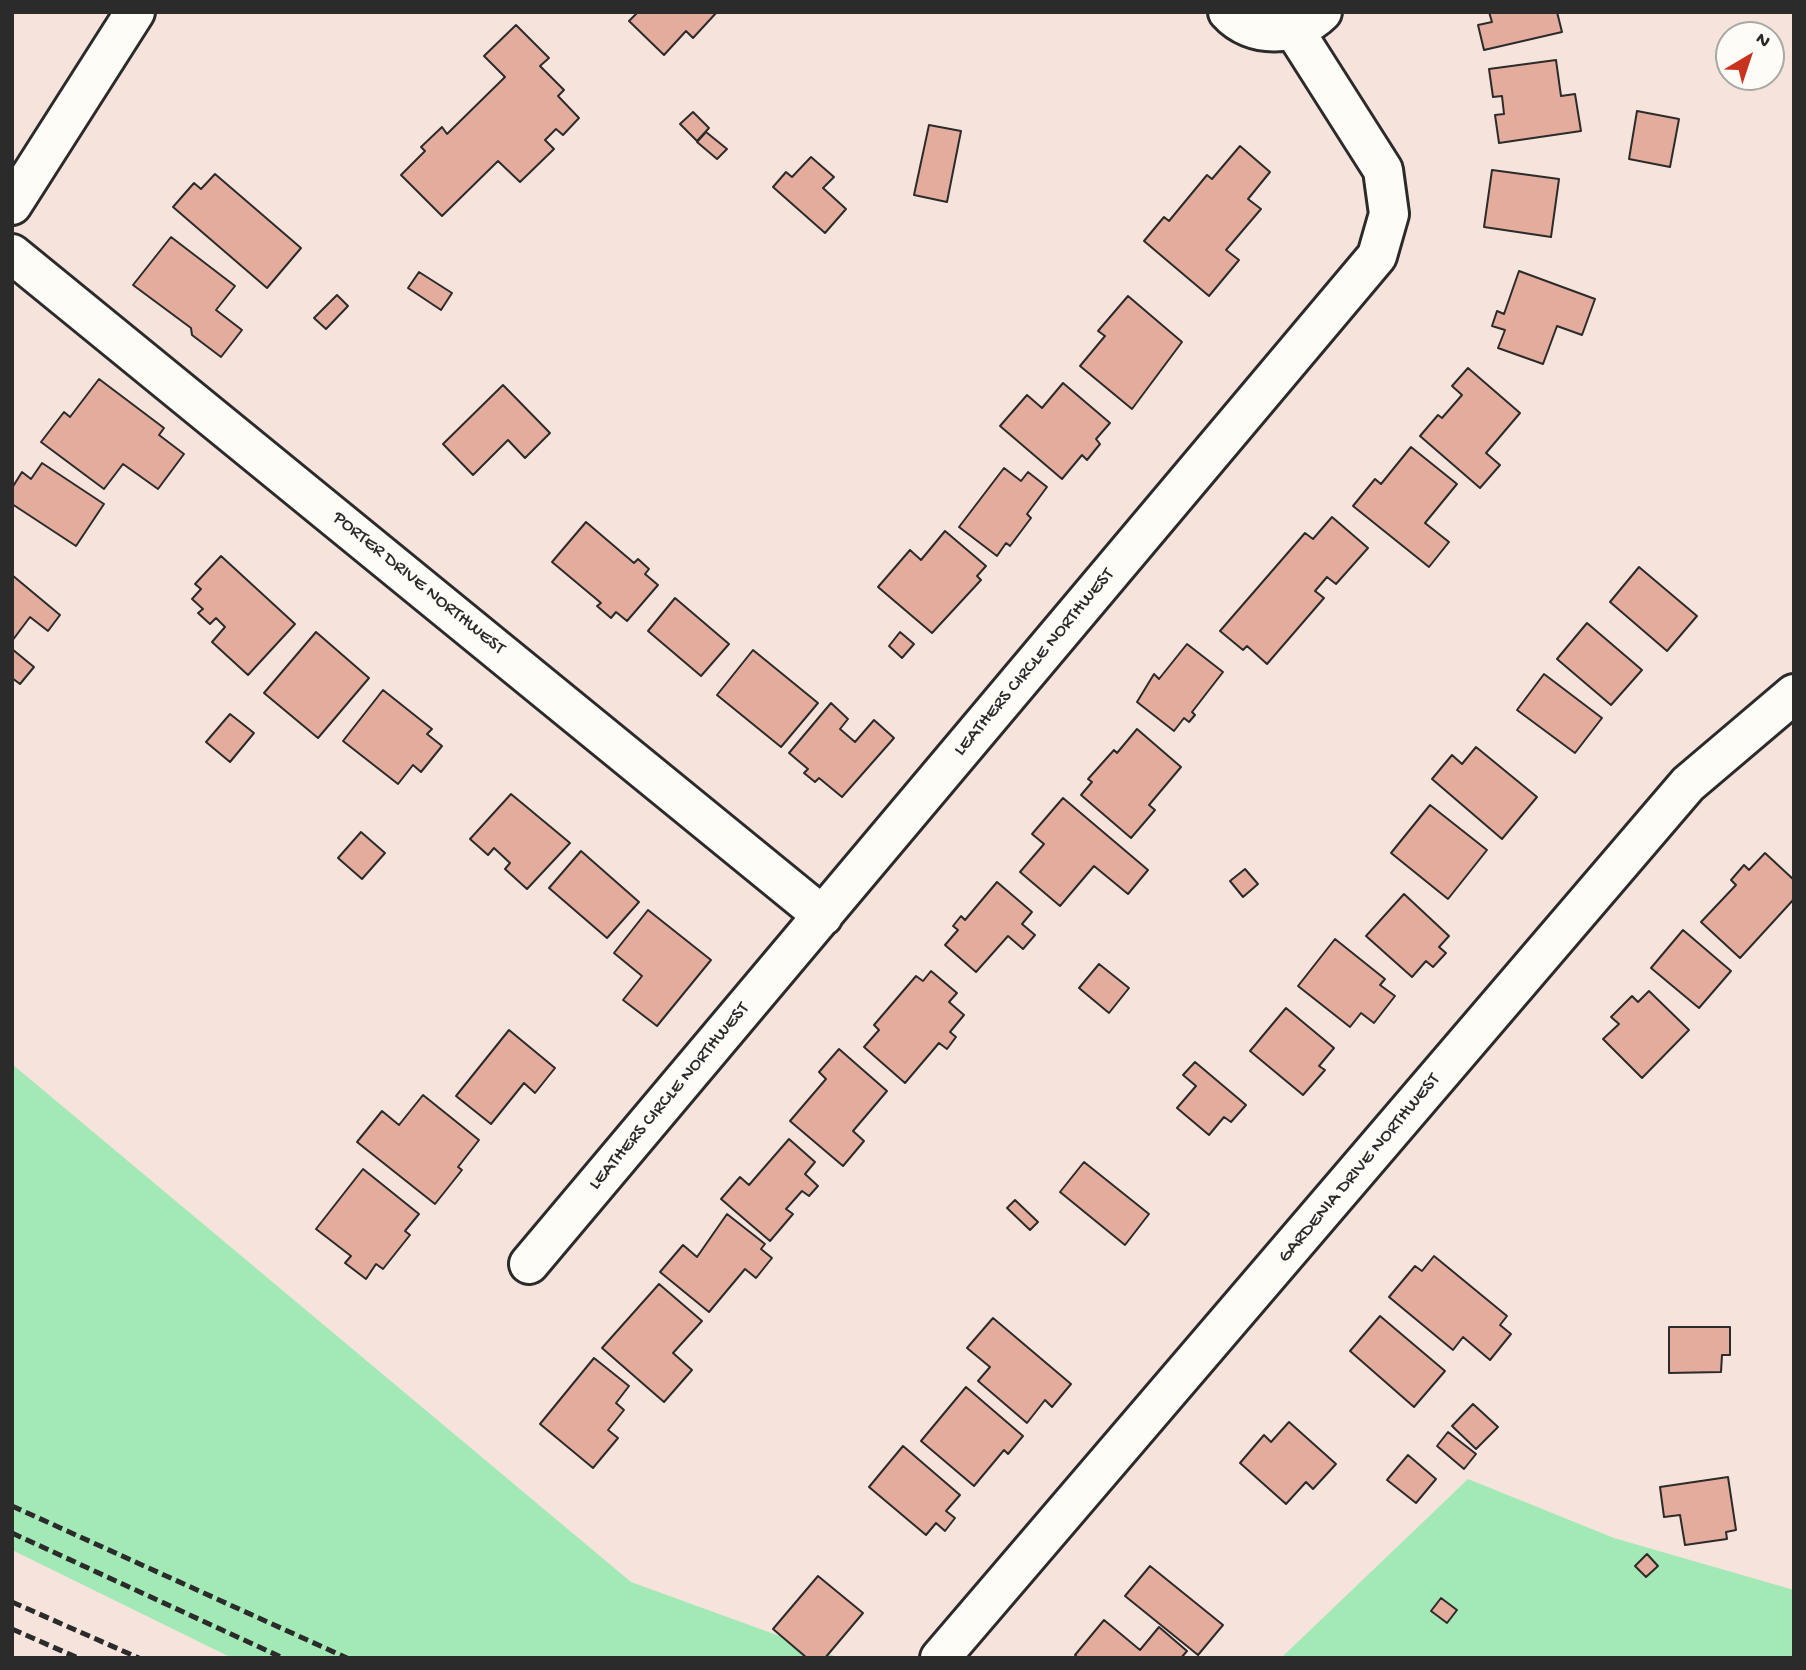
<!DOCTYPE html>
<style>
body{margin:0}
#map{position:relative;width:1806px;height:1670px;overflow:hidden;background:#f6e4dc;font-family:"Gochi Hand",sans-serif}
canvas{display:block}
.frame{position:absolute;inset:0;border:14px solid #2b2b2b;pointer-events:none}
.north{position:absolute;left:1715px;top:21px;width:70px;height:70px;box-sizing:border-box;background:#fdfcf7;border:2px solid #a9a8a5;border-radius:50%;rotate:39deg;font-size:19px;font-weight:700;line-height:28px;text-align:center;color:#2b2b2b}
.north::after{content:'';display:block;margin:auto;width:24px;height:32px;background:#c8321e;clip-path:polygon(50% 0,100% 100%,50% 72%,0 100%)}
</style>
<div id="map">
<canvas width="1806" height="1670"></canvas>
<div class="frame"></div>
<div class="north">N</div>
</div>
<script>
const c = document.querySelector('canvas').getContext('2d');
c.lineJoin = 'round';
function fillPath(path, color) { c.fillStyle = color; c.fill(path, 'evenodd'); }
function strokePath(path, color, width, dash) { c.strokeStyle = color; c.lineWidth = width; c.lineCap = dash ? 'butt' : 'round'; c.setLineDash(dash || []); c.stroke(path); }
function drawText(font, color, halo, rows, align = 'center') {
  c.font = font + ' "Gochi Hand",sans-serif'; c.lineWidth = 5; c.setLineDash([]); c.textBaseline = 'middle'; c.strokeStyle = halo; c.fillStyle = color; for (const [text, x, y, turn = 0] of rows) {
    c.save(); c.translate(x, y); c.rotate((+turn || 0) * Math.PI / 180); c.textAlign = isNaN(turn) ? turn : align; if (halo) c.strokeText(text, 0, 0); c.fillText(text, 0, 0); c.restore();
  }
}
const green = new Path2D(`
 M12 1064 631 1582 840 1658H232L12 1550Z
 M1468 1479 1614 1538 1794 1590V1658H1281Z`);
const building = new Path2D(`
 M638 12H717L693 38 686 31 664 55 629 21Z
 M1489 12H1557L1562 32 1484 50 1478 25 1492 22Z
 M516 25 549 58 540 66 564 90 558 96 579 118 563 135 556 129 545 140 554 149 520 182 498 161 442 216 401 175 425 151 421 147 442 127 447 134 505 77 484 56Z
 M1556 60 1561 96 1575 94 1581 131 1499 143 1495 115 1504 114 1502 96 1493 97 1489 69Z
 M1637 111 1679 119 1670 167 1629 159Z
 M693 112 709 128 697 141 680 124Z
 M929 125 961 131 947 202 914 195Z
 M706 132 727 149 717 159 697 142Z
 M1240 146 1270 172 1248 199 1261 209 1226 250 1239 260 1209 296 1144 241 1164 217 1169 221 1207 175 1212 179Z
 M811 157 834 177 823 188 846 209 825 233 773 187 786 172 792 177Z
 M1492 170 1559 179 1551 237 1484 227Z
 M215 174 301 248 267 288 173 207 194 183 201 189Z
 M171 237 235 286 216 310 242 330 221 357 192 335 191 328 133 285Z
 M1519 271 1595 299 1582 335 1557 326 1543 364 1498 348 1505 330 1492 326 1497 311 1504 314Z
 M419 272 452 293 441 310 408 288Z
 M337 295 348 306 326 329 314 318Z
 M1128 296 1182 342 1132 409 1080 366 1105 336 1098 331Z
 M1468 368 1520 413 1486 453 1500 465 1480 488 1420 436 1438 415 1442 418 1462 395 1452 386Z
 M99 379 164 428 159 435 184 454 158 489 123 464 104 489 41 442 64 412 70 417Z
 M1063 383 1110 423 1096 439 1100 444 1087 460 1082 455 1062 479 1000 426 1027 395 1042 408Z
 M503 385 550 433 525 458 508 440 473 475 443 444Z
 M1411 447 1457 484 1425 523 1449 542 1429 567 1353 506 1375 479 1381 484Z
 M42 463 104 504 76 546 12 504V488L22 472 31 479Z
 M1004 468 1021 481 1028 472 1047 487 1027 514 1031 518 1010 546 1006 543 997 556 959 527Z
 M1332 517 1368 548 1336 584 1327 577 1315 591 1324 598 1267 664 1247 646 1243 650 1220 631 1305 533 1313 539Z
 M586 522 634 563 638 559 649 569 645 574 658 585 627 621 616 612 611 618 597 606 601 603 552 562Z
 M945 531 986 566 977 576 981 580 932 633 878 587 910 550 921 560Z
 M221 556 295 624 248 675 212 642 225 627 216 618 210 624 198 613 203 609 192 599 201 589 195 584Z
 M1639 567 1697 616 1667 651 1610 602Z
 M12 575 60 615 48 631 30 617 12 641Z
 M675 598 729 644 701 676 648 631Z
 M1587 623 1642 670 1611 705 1557 659Z
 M316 632 369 678 318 738 264 693Z
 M900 632 914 644 902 658 889 646Z
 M1187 644 1223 672 1192 712 1195 715 1189 722 1184 718 1174 731 1137 702 1154 674 1159 679Z
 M12 649 34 667 20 684 12 678Z
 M753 650 818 703 781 747 717 695Z
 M1544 674 1602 718 1575 753 1517 710Z
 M383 690 432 729 427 734 442 746 421 772 413 765 398 784 343 741Z
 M831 703 848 719 840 729 855 742 874 720 894 738 842 797 819 778 815 782 804 773 808 769 789 753Z
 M230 714 254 733 230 762 206 742Z
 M1137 729 1181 767 1149 805 1155 810 1131 838 1081 795 1092 782 1088 779 1114 750 1117 753Z
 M1476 747 1537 797 1502 839 1432 779 1452 755 1462 764Z
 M511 794 570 843 527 889 505 869 510 863 494 848 488 855 470 839Z
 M1063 798 1148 870 1128 894 1094 866 1060 906 1020 872 1044 844 1032 834Z
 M1430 805 1487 850 1448 899 1391 853Z
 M361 832 385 853 362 879 338 858Z
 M581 851 639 902 607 938 549 888Z
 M1765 853 1794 880V899L1740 958 1701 922 1736 885 1731 880 1744 865 1749 870Z
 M1245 869 1258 884 1243 897 1230 881Z
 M997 882 1032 912 1022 924 1035 935 1023 949 1008 936 976 972 945 945 958 930 953 926 961 916 965 920Z
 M1404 894 1449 936 1439 947 1446 953 1433 967 1426 961 1412 977 1366 936Z
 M648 910 711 960 657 1026 623 1000 642 976 614 953Z
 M1683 930 1731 971 1699 1008 1651 968Z
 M1335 939 1385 979 1380 985 1395 996 1374 1023 1361 1013 1350 1027 1298 986Z
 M1099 964 1129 988 1109 1013 1079 988Z
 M931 971 957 993 949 1002 964 1015 950 1032 956 1037 947 1049 939 1043 905 1083 864 1047 879 1030 874 1025 916 976 923 981Z
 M1649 991 1689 1030 1642 1078 1603 1039 1619 1024 1611 1017 1632 996 1638 1002Z
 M1286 1008 1334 1048 1319 1066 1325 1070 1303 1095 1250 1051Z
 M509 1030 555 1068 535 1093 524 1083 491 1124 456 1096Z
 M839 1049 887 1091 853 1131 864 1141 843 1166 790 1121 826 1079 819 1072Z
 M1195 1062 1246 1105 1231 1122 1224 1117 1209 1135 1177 1108 1196 1086 1183 1075Z
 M423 1095 479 1140 458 1167 462 1170 435 1204 357 1142 382 1111 399 1125Z
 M789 1139 815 1162 805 1174 818 1186 809 1196 802 1191 786 1209 793 1214 770 1241 721 1199 740 1177 749 1185Z
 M1084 1162 1149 1214 1125 1245 1060 1192Z
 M363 1169 419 1214 405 1231 410 1235 383 1269 376 1264 366 1279 345 1263 351 1256 316 1229Z
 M1015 1200 1038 1222 1030 1230 1007 1208Z
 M727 1214 765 1244 761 1249 772 1258 756 1278 745 1269 709 1312 660 1272 683 1245 697 1257Z
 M1434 1256 1507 1316 1500 1325 1511 1334 1490 1360 1463 1337 1453 1350 1389 1297 1415 1266 1422 1271Z
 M659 1284 702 1321 673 1353 692 1370 664 1402 602 1348Z
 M1380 1316 1445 1371 1414 1407 1350 1351Z
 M993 1318 1071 1384 1052 1407 1045 1400 1027 1423 978 1381 990 1367 967 1348Z
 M1669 1327H1730V1355H1722L1721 1372 1669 1373Z
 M594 1358 629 1386 616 1403 624 1410 608 1430 618 1438 593 1468 540 1424Z
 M966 1387 1023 1436 1008 1454 1004 1450 974 1486 921 1441Z
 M1473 1404 1498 1427 1476 1449 1452 1426Z
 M1289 1422 1336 1464 1313 1489 1306 1482 1286 1504 1240 1463 1264 1435 1271 1442Z
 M1448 1432 1476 1454 1464 1469 1437 1446Z
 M903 1446 960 1495 946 1511 955 1518 945 1531 936 1523 926 1535 869 1487Z
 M1408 1455 1436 1479 1416 1503 1387 1480Z
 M1728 1477 1736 1530 1726 1532 1727 1539 1685 1545 1680 1515 1664 1517 1660 1487Z
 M1647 1554 1658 1566 1646 1577 1635 1566Z
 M1150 1566 1223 1625 1198 1655 1125 1596Z
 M818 1576 863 1613 825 1658H807L773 1629Z
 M1441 1598 1457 1610 1447 1623 1431 1611Z
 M1104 1620 1140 1650 1159 1627 1187 1651 1181 1658H1078L1075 1655Z`);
const minor = new Path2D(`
 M1228 12C1252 39 1297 37 1322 12
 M12 205 135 12
 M12 254 823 916
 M529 1264 1377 256 1389 214 1383 170 1294 30
 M940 1658 1688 784 1794 694`);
const rail = new Path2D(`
 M12 1506 347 1658
 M12 1533 283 1658
 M12 1602 139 1658
 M12 1629 78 1658`);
const streetNames = [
 ["PORTER DRIVE NORTHWEST",418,584,39],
 ["LEATHERS CIRCLE NORTHWEST",1035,663,-50],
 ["LEATHERS CIRCLE NORTHWEST",670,1097,-50],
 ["GARDENIA DRIVE NORTHWEST",1360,1169,-50]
];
fillPath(green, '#a3e9b5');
fillPath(building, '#e4ac9c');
strokePath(building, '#2b2b2b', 2);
strokePath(minor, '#2b2b2b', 44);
strokePath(minor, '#fdfcf7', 38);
strokePath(rail, '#2b2b2b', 5, [10, 5]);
drawText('19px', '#2b2b2b', '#fdfcf7', streetNames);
</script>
